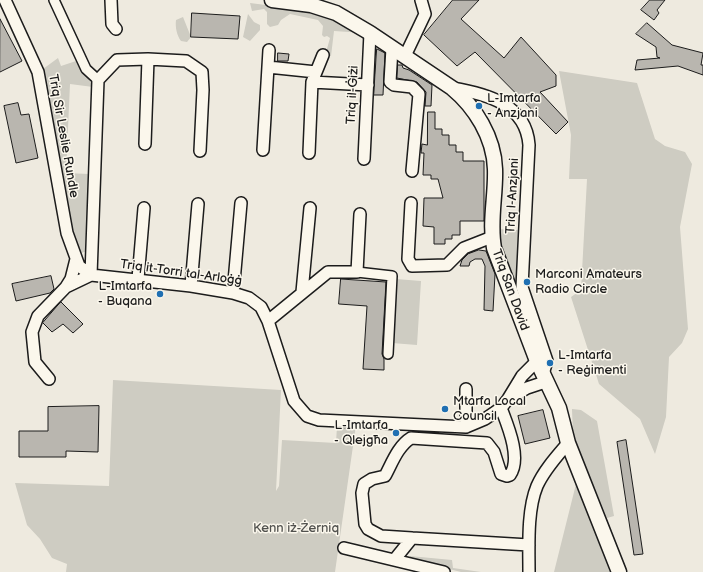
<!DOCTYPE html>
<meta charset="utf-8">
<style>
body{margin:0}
canvas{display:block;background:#eeeadf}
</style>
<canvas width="703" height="572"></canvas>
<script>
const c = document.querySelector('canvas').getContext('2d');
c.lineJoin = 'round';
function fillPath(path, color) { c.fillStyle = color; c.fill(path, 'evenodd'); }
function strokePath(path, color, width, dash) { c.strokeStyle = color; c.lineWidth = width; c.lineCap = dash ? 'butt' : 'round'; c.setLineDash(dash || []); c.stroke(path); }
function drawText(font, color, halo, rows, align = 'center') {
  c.font = font + ' "Balsamiq Sans",sans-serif'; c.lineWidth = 3; c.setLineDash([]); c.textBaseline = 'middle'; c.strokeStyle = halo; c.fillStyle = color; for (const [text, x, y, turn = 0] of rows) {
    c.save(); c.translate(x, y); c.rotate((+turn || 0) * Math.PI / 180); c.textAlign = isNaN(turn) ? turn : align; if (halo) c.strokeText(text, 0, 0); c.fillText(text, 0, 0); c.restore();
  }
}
const green = new Path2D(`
 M250 3 320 12 364 33 334 31 331 56H325L330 38 327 36 324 37 322 35 323 26 318 20 290 14 281 20 278 25 270 27 267 24V12L264 9 252 11Z
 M248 14 254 22 260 25V30L250 41 243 37Z
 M183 17 191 37 187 42 181 41C177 36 175 27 176 20Z
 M58 58 61 66 79 60 93 87 70 84 66 173 89 174 88 251 77 254 70 225 43 69Z
 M559 71 637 83 655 139 665 146 685 152 692 164 680 227 688 329 682 343 669 357 666 417 655 454 640 419 599 384 571 297 581 290 587 179H569L571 135Z
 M497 229 518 230 517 289 513 284Z
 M396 279 421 281 417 345 392 343Z
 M113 380 281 390 276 491 279 486 282 440 336 443 337 426 356 425 335 572H66L67 564 52 558 40 539 27 525 15 483 109 486Z
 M572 409 581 410 597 421 614 516 607 518 573 435Z
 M577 480 614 572H554Z
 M410 556 452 560 453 568 481 572H461L410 559Z`);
const building = new Path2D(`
 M453 0H479L461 19 504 58 521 37 556 75V86L540 92 568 122 556 134 475 52 457 66 424 35Z
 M650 0H665L657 10 659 13 654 20 641 10Z
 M192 13 240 16 238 39 191 37Z
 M0 19 22 61 0 72Z
 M647 23 672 45 703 53 701 65H703V75L678 66 635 70 637 60 660 58 657 57 656 47 636 34Z
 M377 49 385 53 383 95H374Z
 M278 53 289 54 288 61H278Z
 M398 65H402L403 68 409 70 432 85 431 106H425L426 92 417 82 397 78Z
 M18 103 21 115 29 114 38 158 16 163 4 106Z
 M428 112H435V129H442V135H449V145H456V152H463V161H484V221H460V235H452V239H445V244H434V227L423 226 424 198H443L438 179H431V175H423L424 153H421L422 144 427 145Z
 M479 250 486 251 495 274 493 311 484 310 485 266 482 259H475L470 262 469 266H460L462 260 468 254Z
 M51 276 54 289 50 293 16 301 12 284Z
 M341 279 386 282 382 354 384 359V370L363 369 367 306 339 304Z
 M61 302 83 324 73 333 63 324 52 332 43 323Z
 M99 406 98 452 66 451V457H19V431H48V407Z
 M543 410 550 438 525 444 518 416Z
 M626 440 643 554 634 555 617 442Z`);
const pedestrian = new Path2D(`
 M54 0 86 69 98 80
 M357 272 392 276 388 354`);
const minor = new Path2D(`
 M5 0 38 72 67 233 79 266 91 275
 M111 0 112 24 116 29
 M392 48 390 82 394 85 412 87 419 94 412 171
 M405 56 425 14 421 0
 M268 67 316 72
 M312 82 368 85
 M452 88C487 94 526 104 529 145L522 287 547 361 543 374
 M145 144 148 59
 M263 150 269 50
 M309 153 312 82 323 55
 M364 159 370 33
 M411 203 408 259 412 266 447 265 464 248 492 237
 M91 275 191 286 233 293 249 298 261 307 268 321 294 401 307 416 319 420 466 427 485 419 501 408 508 399 522 376 537 361
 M91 275 98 80 117 60 148 59 186 61 202 72 203 90 200 151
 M138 279 144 208
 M191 286 198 204
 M66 287 71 279 76 259
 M302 292 310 208
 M233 293 241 203
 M268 321 328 272H357L360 214
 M49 379 35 362 32 332 38 316 66 287 91 275
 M510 398 527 388 545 382
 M466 427V389
 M412 538 381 536 368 529 365 524 362 493 364 484 372 479 385 476C392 463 398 446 411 438L487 443 494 452 501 474 507 476 510 475C522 458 507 424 501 408
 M344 548 444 572
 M395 559 412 538 529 545
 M529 572C529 546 527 510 537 486 544 470 557 456 568 443`);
const tertiary = new Path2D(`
 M272 0 311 5 336 13 370 33 452 88C475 107 494 137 495 169 496 195 489 222 494 248L537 361 559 408 568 443 619 572`);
const markers = [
 [479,106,4,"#1f6fb2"],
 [527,282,4,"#1f6fb2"],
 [160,294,4,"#1f6fb2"],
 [550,363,4,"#1f6fb2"],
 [445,409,4,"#1f6fb2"],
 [396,433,4,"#1f6fb2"]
];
const streetNames = [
 ["Triq il-Ġiżi",353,95,-87],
 ["Triq Sir Leslie Rundle",63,136,80],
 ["Triq l-Anzjani",513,196,-87],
 ["Triq it-Torri tal-Arloġġ",181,273,8],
 ["Triq San David",510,290,70]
];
const poiNames = [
 ["L-Imtarfa",487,99],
 ["- Anzjani",487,114],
 ["Marconi Amateurs",535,275],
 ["Radio Circle",535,290],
 ["L-Imtarfa",152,287,"right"],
 ["- Buqana",152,302,"right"],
 ["L-Imtarfa",558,356],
 ["- Reġimenti",558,371],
 ["Mtarfa Local",453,402],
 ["Council",453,417],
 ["L-Imtarfa",388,426,"right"],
 ["- Qlejgħa",388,441,"right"]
];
const parkNames = [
 ["Kenn iż-Żerniq",296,529]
];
fillPath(green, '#ceccc2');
fillPath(building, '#b9b6af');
strokePath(building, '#1c1c1c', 1);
strokePath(pedestrian, '#1c1c1c', 12);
strokePath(minor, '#1c1c1c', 14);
strokePath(tertiary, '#1c1c1c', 17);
strokePath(pedestrian, '#fbf7ec', 9);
strokePath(minor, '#fbf7ec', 11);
strokePath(tertiary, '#fbf7ec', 14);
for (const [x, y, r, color] of markers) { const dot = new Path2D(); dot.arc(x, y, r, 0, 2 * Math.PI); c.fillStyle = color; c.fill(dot); strokePath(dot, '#fbf7ec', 1.5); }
drawText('13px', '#1c1c1c', '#fbf7ec', streetNames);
drawText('13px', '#1c1c1c', '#fbf7ec', poiNames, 'left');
drawText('13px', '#51514e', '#fbf7ec', parkNames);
</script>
